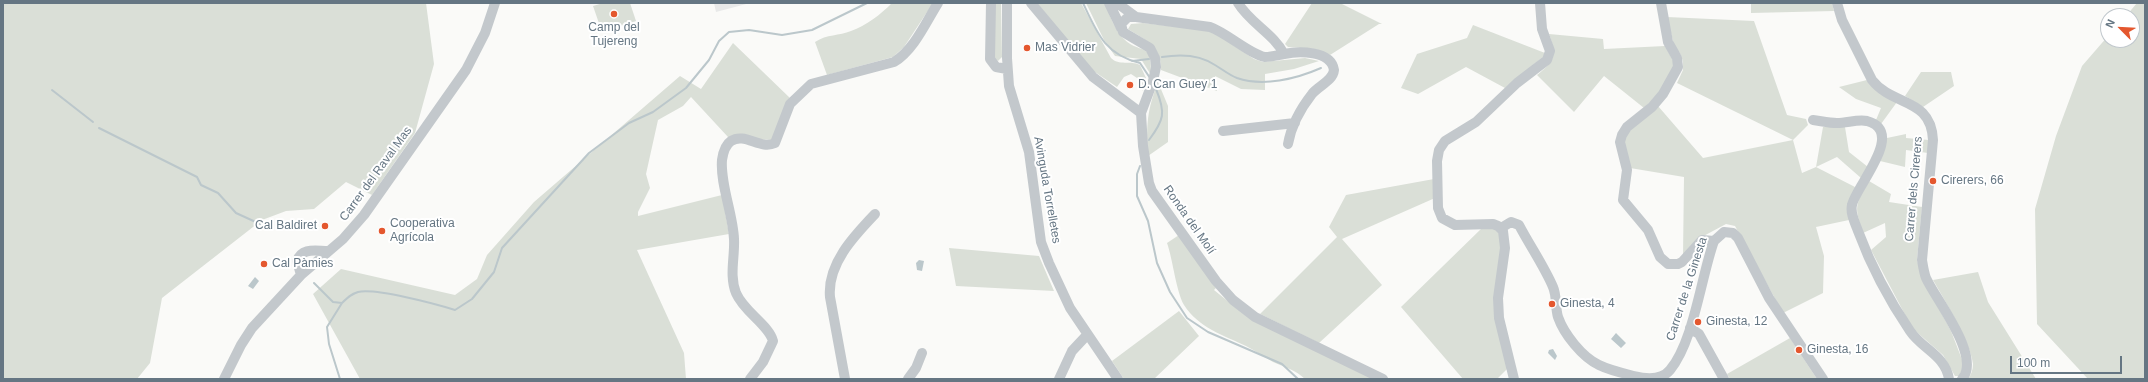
<!DOCTYPE html>
<meta charset="utf-8">
<style>
body{margin:0}
#map{position:relative;width:2148px;height:382px;overflow:hidden;background:#fafaf8;font-family:Arial,sans-serif}
canvas{display:block}
.frame{position:absolute;inset:0;border:4px solid #657683;pointer-events:none}
.north{position:absolute;left:2100px;top:8px;width:40px;height:40px;box-sizing:border-box;background:#fff;border:1px solid #c1c8cd;border-radius:50%;rotate:294deg;font-size:11px;font-weight:700;line-height:16px;text-align:center;color:#657683}
.north::after{content:'';display:block;margin:auto;width:14px;height:18px;background:#e4572e;clip-path:polygon(50% 0,100% 100%,50% 72%,0 100%)}
.scale{position:absolute;left:2010px;top:356px;width:112px;height:18px;box-sizing:border-box;border:2px solid #657683;border-top:0;padding-left:5px;font-size:12px;line-height:14px;white-space:nowrap;color:#657683;-webkit-text-stroke:3px #fff;paint-order:stroke}
</style>
<div id="map">
<canvas width="2148" height="382"></canvas>
<div class="frame"></div>
<div class="north">N</div>
<div class="scale">100 m</div>
</div>
<script>
const c = document.querySelector('canvas').getContext('2d');
c.lineJoin = 'round';
function fillPath(path, color) { c.fillStyle = color; c.fill(path, 'evenodd'); }
function strokePath(path, color, width, dash) { c.strokeStyle = color; c.lineWidth = width; c.lineCap = dash ? 'butt' : 'round'; c.setLineDash(dash || []); c.stroke(path); }
function drawText(font, color, halo, rows, align = 'center') {
  c.font = font + ' Arial,sans-serif'; c.lineWidth = 4; c.setLineDash([]); c.textBaseline = 'middle'; c.strokeStyle = halo; c.fillStyle = color; for (const [text, x, y, turn = 0] of rows) {
    c.save(); c.translate(x, y); c.rotate((+turn || 0) * Math.PI / 180); c.textAlign = isNaN(turn) ? turn : align; if (halo) c.strokeText(text, 0, 0); c.fillText(text, 0, 0); c.restore();
  }
}
const built = new Path2D(`
 M714 3H750L716 12Z`);
const green = new Path2D(`
 M3 3H426L434 64 415 133 372 195 346 182 314 209 286 211 262 220 162 298 150 363 137 379H3Z
 M603 3H630L636 21 602 32 593 6Z
 M892 3H933L904 47 893 57 827 75 815 42C827 34 839 36 851 31 866 26 881 14 892 3Z
 M994 3H1001L1002 57 998 61 995 59Z
 M1037 3H1081L1111 58C1119 66 1130 60 1140 65L1146 78 1143 91 1137 78 1131 74 1124 77 1117 87 1092 70Z
 M1086 3H1105C1110 16 1114 28 1123 38 1140 56 1152 39 1151 75L1141 59 1115 56 1104 40Z
 M1312 3H1340L1382 24H1379L1330 55 1315 49 1288 47 1285 44Z
 M1751 3H1832L1834 11 1751 13Z
 M2137 3H2145V379H2088L2037 324 2035 209 2056 136 2082 66 2108 36V40H2132V16H2126Z
 M1667 17 1754 21 1787 115 1806 119 1808 125 1793 140 1802 173 1816 167 1823 127H1845L1849 152 1868 167 1861 178 1837 157 1816 167 1855 187 1849 220 1816 227 1824 256 1823 293 1783 313 1735 226 1726 224 1698 239 1683 256 1684 177 1630 168C1628 161 1624 151 1624 143 1624 131 1649 114 1658 106L1703 158 1793 140 1677 83 1683 70V62L1681 55 1674 45Z
 M1143 23 1212 31 1254 59 1263 62 1305 58 1319 61 1294 69 1265 74V90L1241 89 1215 76 1217 91 1161 70C1162 46 1145 40 1128 29L1131 24Z
 M1473 25 1545 53 1544 56 1505 88 1466 67 1418 94 1401 88 1417 54 1467 38Z
 M1549 34 1603 39 1604 49 1665 46 1675 64 1657 96 1644 108 1604 76 1574 112 1537 75C1555 61 1557 55 1549 34Z
 M733 43 790 98 772 140 728 137 691 97 683 106 658 120 646 174 650 188 638 212V216L722 195 729 234 637 250 684 353 686 379H360L313 294 341 269 455 295 477 279 487 255 534 202 680 76 701 89Z
 M1921 72H1951L1954 86 1923 107 1905 96Z
 M1867 80 1897 102 1881 124 1876 120 1881 108 1856 99 1839 87Z
 M1158 82 1168 106V142L1148 156C1146 126 1147 110 1158 82Z
 M1906 134V138L1929 140 1928 153 1906 150 1905 167 1880 161 1887 138Z
 M1434 179 1435 198 1342 239 1382 285 1319 343 1260 314 1337 237 1329 227 1346 195Z
 M1869 181 1891 194 1889 202 1922 207 1917 260 1922 277 1951 331 1963 362 1964 365 1959 376H1955L1943 355 1912 328 1871 250 1886 237 1885 223 1863 233C1854 206 1855 205 1869 181Z
 M1482 228C1489 228 1497 227 1500 236 1506 257 1495 282 1495 304 1495 321 1505 350 1509 367L1497 379H1463L1401 307Z
 M1179 235 1216 288 1214 290 1245 315 1376 379H1305C1296 370 1284 367 1273 362 1264 357 1256 351 1246 346 1223 335 1199 328 1184 305 1176 291 1173 260 1167 243Z
 M949 248 1039 256 1054 291 956 286Z
 M1978 272 1988 302 2036 379H1968C1971 375 1973 370 1973 364 1971 343 1944 299 1933 280Z
 M1179 311 1199 336 1154 379H1124L1112 361Z
 M1790 338 1817 379H1730L1727 374Z`);
const water = new Path2D(`
 M919 260 924 261 922 271 917 270 916 263Z
 M255 277 259 281 253 289 248 286Z
 M1616 333 1626 343 1621 348 1611 339Z
 M1553 349 1557 356 1555 360 1548 353 1549 350Z`);
const stream = new Path2D(`
 M1083 3C1097 33 1105 55 1140 63L1150 78
 M1162 57C1180 54 1199 54 1215 65 1222 69 1229 75 1237 78 1263 87 1296 79 1321 68
 M1132 61 1149 59
 M52 90 93 122
 M99 128 197 177 201 185 218 193 236 213 271 229
 M1149 140C1164 120 1166 113 1156 89
 M1140 166 1137 174V196L1148 221 1157 263 1170 292 1187 318 1208 332 1282 364 1298 379
 M314 283 333 302 342 303C347 298 351 294 358 292 376 288 436 304 455 310L472 299 494 272 502 248 589 153 629 123 653 112 686 88 709 60 719 41 729 32 749 30 782 35 812 30 867 3
 M340 379 329 344 327 327 342 303`);
const minor = new Path2D(`
 M991 3 990 59 996 67 1007 69
 M1007 3V58L1009 86 1029 152 1041 242 1049 263 1070 308 1118 379
 M1031 3 1093 77 1141 113
 M1109 3 1121 28
 M1117 3 1136 17
 M1238 3C1250 23 1274 34 1284 54 1278 55 1272 57 1265 57 1251 55 1227 33 1210 27L1136 17H1128L1121 24 1123 32 1150 48 1155 58 1156 67 1153 81 1141 113 1143 146 1149 183 1152 191 1216 281 1233 300 1255 317 1383 379
 M1661 3 1668 42 1677 58 1678 67 1663 94 1652 107 1627 127 1622 135 1620 142 1627 170 1623 200 1648 230 1660 257 1668 264H1678L1682 262 1702 240 1714 241
 M1837 3 1842 20 1872 80C1893 107 1931 97 1933 140L1922 260C1923 266 1924 273 1926 278 1936 300 1982 357 1962 379
 M1284 54C1298 51 1331 50 1334 70 1333 81 1318 86 1312 94 1301 108 1291 127 1288 144
 M1813 120C1821 121 1829 123 1837 123 1847 123 1858 119 1867 121 1907 132 1855 187 1852 205 1850 213 1855 223 1858 231 1871 266 1889 300 1910 331 1922 349 1945 355 1949 379
 M1223 131 1295 123
 M1501 228 1511 222 1519 225C1530 246 1544 266 1553 287 1557 296 1555 307 1558 317 1564 334 1582 357 1599 365 1609 370 1622 373 1634 376 1646 379 1661 381 1670 370 1694 341 1701 277 1714 241L1724 232 1733 233 1738 238 1769 298 1823 379
 M301 275 297 261C302 247 316 251 328 251
 M1690 328 1699 334 1724 379
 M224 379 241 345 252 328 301 275 343 239 364 215 466 70 485 33 495 3
 M750 379 763 362 773 341C769 325 744 312 736 293 729 275 735 257 734 239 733 214 720 184 722 160 723 153 725 145 731 141 745 132 760 150 775 143L790 104 811 84 894 62C914 50 926 22 938 3
 M845 379 830 297C827 264 854 236 875 214
 M908 379 916 368 922 353
 M1059 379 1072 351 1087 335
 M1514 379 1499 318 1498 298 1505 248 1503 231 1498 226 1493 224 1455 225 1442 218 1438 208 1437 161 1439 150 1445 141 1476 122 1517 83 1547 60 1550 51 1542 29 1540 3`);
const markers = [
 [614,14,4,"#e4572e"],
 [1027,48,4,"#e4572e"],
 [1130,85,4,"#e4572e"],
 [1933,181,4,"#e4572e"],
 [325,226,4,"#e4572e"],
 [382,231,4,"#e4572e"],
 [264,264,4,"#e4572e"],
 [1552,304,4,"#e4572e"],
 [1698,322,4,"#e4572e"],
 [1799,350,4,"#e4572e"]
];
const poiNames = [
 ["Camp del",614,28,"center"],
 ["Tujereng",614,42,"center"],
 ["Mas Vidrier",1035,48],
 ["D. Can Guey 1",1138,85],
 ["Cirerers, 66",1941,181],
 ["Cooperativa",390,224],
 ["Agrícola",390,238],
 ["Cal Baldiret",317,226,"right"],
 ["Cal Pàmies",272,264],
 ["Ginesta, 4",1560,304],
 ["Ginesta, 12",1706,322],
 ["Ginesta, 16",1807,350]
];
const streetNames = [
 ["Carrer del Raval Mas",376,174,-54],
 ["Carrer dels Cirerers",1914,189,-85],
 ["Avinguda Torrelletes",1047,190,80],
 ["Ronda del Molí",1189,220,55],
 ["Carrer de la Ginesta",1687,289,-72]
];
fillPath(built, '#e8e9e9');
fillPath(green, '#dadfd7');
fillPath(water, '#bbc7cb');
strokePath(stream, '#bbc7cb', 2);
strokePath(minor, '#c3c8cc', 10);
for (const [x, y, r, color] of markers) { const dot = new Path2D(); dot.arc(x, y, r, 0, 2 * Math.PI); c.fillStyle = color; c.fill(dot); strokePath(dot, '#fff', 1.5); }
drawText('12px', '#657683', '#fff', poiNames, 'left');
drawText('12px', '#657683', '#fff', streetNames);
</script>
